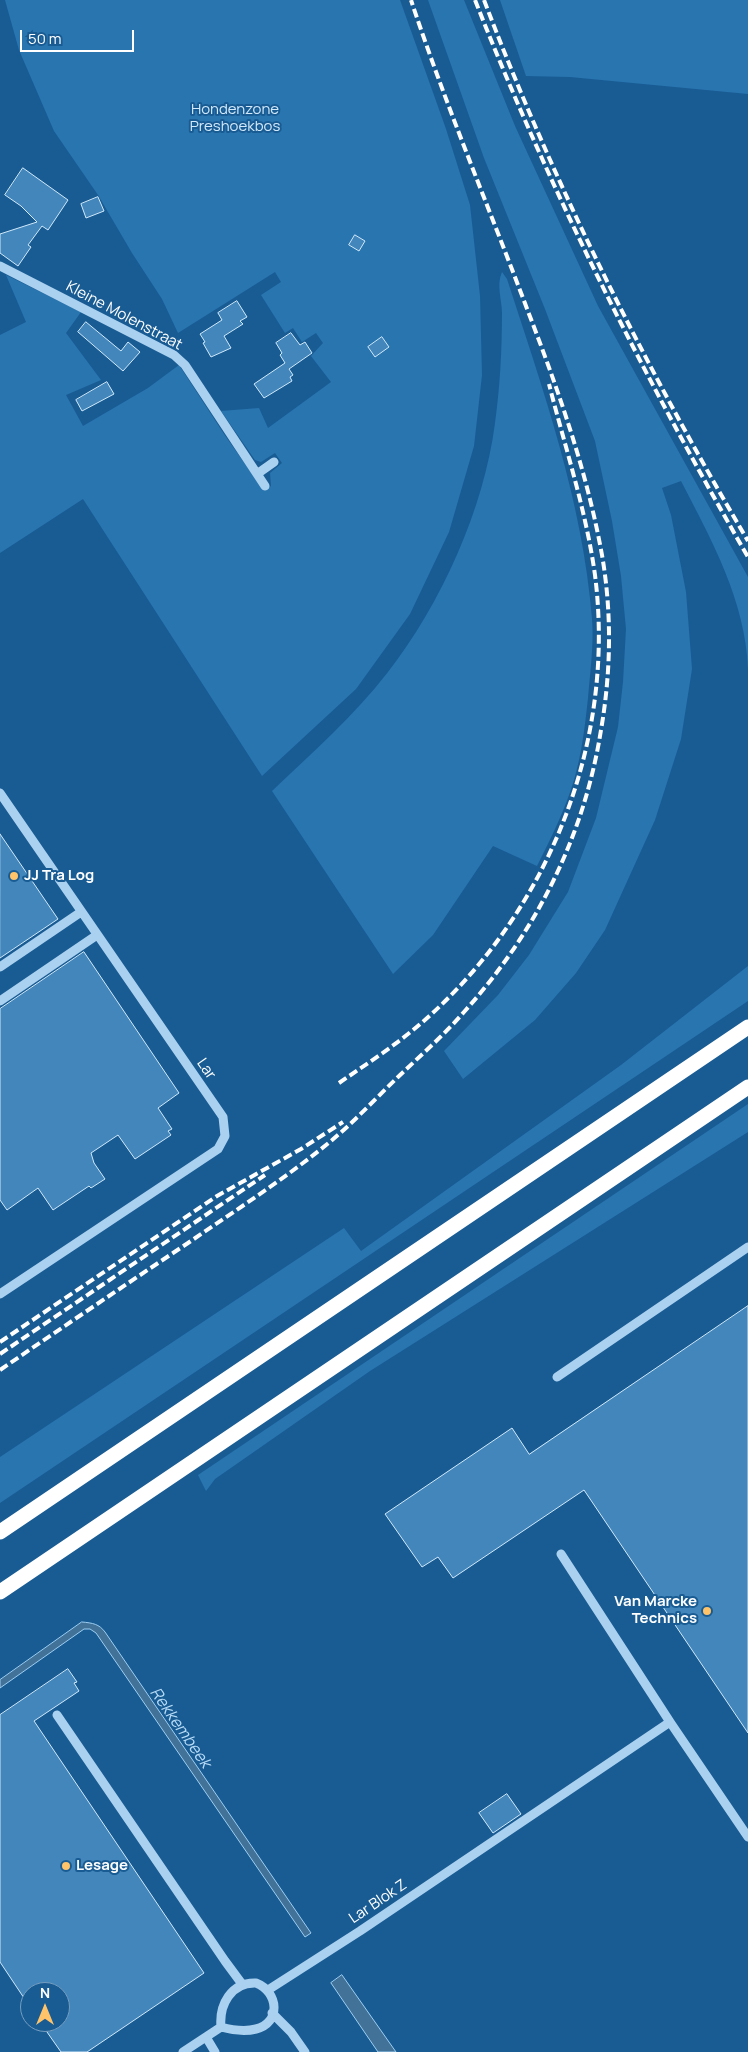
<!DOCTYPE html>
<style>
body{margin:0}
#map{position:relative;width:748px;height:2052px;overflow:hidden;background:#195c94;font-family:Manrope,sans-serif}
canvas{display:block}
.north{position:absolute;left:20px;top:1982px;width:50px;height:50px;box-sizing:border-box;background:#195c94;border:1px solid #759dbf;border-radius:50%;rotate:0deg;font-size:14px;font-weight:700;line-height:20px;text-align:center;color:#fff}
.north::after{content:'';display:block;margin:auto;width:18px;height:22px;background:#ffc369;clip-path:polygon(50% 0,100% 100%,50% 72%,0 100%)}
.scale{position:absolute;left:20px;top:30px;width:114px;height:22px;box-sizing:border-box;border:2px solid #fff;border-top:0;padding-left:6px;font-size:15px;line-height:18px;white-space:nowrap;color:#fff;-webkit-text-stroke:4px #195c94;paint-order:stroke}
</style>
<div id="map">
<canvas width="748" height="2052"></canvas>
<div class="north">N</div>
<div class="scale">50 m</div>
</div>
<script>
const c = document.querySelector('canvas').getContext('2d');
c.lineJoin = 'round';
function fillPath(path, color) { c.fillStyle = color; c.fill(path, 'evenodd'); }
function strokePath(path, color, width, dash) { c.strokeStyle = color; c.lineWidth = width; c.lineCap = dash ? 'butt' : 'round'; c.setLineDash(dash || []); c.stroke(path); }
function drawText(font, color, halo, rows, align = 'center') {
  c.font = font + ' Manrope,sans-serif'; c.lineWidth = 4; c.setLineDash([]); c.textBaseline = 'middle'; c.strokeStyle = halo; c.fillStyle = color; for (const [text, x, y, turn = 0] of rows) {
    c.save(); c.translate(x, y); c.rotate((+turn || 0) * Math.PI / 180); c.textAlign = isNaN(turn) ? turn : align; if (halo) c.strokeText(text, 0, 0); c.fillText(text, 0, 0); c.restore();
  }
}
const green = new Path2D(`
 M5 0H400L446 129 470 205 480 296 482 375 474 446 449 532 410 614 356 689 262 776 83 499 0 553V335L26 322 6 275 81 312 66 333 101 380 66 395 83 426 148 388 179 365 224 434 264 491 271 486 270 473 282 463 275 453 261 462 255 460 221 411 259 408 268 428 331 382 311 356 323 343 316 333 302 342 293 328 285 333 261 295 281 282 275 272 178 333 162 299 132 253 98 195 54 131 19 50Z
 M428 0H464L515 126 598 306 748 577V669C745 600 712 541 681 481L662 488 671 515 686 592 692 669 681 739 655 820 605 930 576 973 535 1020 463 1079 444 1051 498 995 529 955 568 892 596 818 618 727 623 682 626 629 621 576 612 521 595 441 545 309 484 158Z
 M500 0H748V94L570 77 526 76Z
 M502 272 507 279C543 390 583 502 592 619 594 645 590 672 588 698 585 725 582 753 574 780 565 810 551 838 537 866L493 846 433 935 393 974 272 791C312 753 354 716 388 672 441 604 484 509 495 423 500 387 502 350 502 313 502 300 496 285 502 272Z
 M748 966V1001L0 1503V1457L344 1228 361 1251 621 1065Z
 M748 1104V1132L370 1371 215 1479 206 1491 198 1475Z`);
const water = new Path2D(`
 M82 1622C93 1623 99 1624 105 1632L311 1933 305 1937 96 1633 90 1629H84L0 1688V1680Z
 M342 1975 396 2052H378L331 1983Z`);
const building = new Path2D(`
 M23 168 68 200 48 230 42 226 28 245 31 247 18 266 0 253V234L37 222 21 206 5 195Z
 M98 197 104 211 86 218 81 204Z
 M355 235 365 241 359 251 349 245Z
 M237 301 247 317 240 321 243 324 224 336 231 348 211 357 203 343 205 342 200 334 222 320 218 313Z
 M86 322 121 351 128 342 140 352 123 371 78 332Z
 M291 333 300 345 305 342 312 353 289 369 293 375 290 377 292 381 264 398 254 384 285 363 280 355 282 353 276 343Z
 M382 337 389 347 375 357 368 347Z
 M107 382 114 394 82 411 76 400Z
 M0 834 58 919 0 958Z
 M84 952 179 1093 158 1108 172 1129 168 1131 171 1135 135 1159 118 1135 91 1153 94 1163 105 1179 91 1188 89 1186 53 1210 38 1188 7 1210 0 1200V1009Z
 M748 1306V1733L584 1490 453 1578 438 1557 422 1567 385 1514 512 1428 529 1454Z
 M68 1669 77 1682 74 1683 79 1691 34 1721 204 1973 87 2052H61L40 2022H60V1992H30V2007L0 1962V1715Z
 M507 1794 521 1814 493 1833 479 1813Z`);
const minor = new Path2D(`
 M0 266 174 355 185 365 265 486
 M257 474 274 462
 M0 793 223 1117 225 1136 218 1149 0 1294
 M0 967 81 912
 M0 1001 97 935
 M557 1377 748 1247
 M57 1715 225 1961 242 1984
 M670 1722 748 1837
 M256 1983C279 1992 281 2023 256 2029 244 2032 232 2030 221 2027 219 2005 231 1982 256 1983Z
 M268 1990 360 1931 670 1722 561 1554
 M272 2013 291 2032 305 2052
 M206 2037 215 2052
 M183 2052 221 2027`);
const highway = new Path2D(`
 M0 1532 748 1027
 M0 1592 748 1087`);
const rail = new Path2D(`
 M475 0C551 193 644 377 748 557
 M484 0C555 187 646 368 748 541
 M339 1083C368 1063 399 1043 426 1019 550 909 616 740 595 575 586 510 565 447 549 384
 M0 1342 217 1196 301 1149 343 1122
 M0 1354 265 1175
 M0 1370C63 1327 125 1285 188 1243 236 1210 286 1178 331 1141 355 1121 376 1098 398 1077 420 1056 444 1035 464 1012 536 932 584 837 601 730 611 672 612 613 602 555 587 472 559 392 529 314 490 210 446 106 411 0`);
const markers = [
 [14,876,5,"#ffc369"],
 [707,1611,5,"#ffc369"],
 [66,1866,5,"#ffc369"]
];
const parkNames = [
 ["Hondenzone",235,110],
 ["Preshoekbos",235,127]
];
const streetNames = [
 ["Kleine Molenstraat",124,316,28],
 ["Lar",206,1069,55],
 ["Lar Blok Z",378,1902,-34]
];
const poiNames = [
 ["JJ Tra Log",24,876],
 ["Van Marcke",697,1602,"right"],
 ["Technics",697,1619,"right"],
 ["Lesage",76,1866]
];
const waterNames = [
 ["Rekkembeek",180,1728,55]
];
fillPath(green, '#2975b0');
fillPath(water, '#437299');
strokePath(water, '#9dcef2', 1);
fillPath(building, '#4286bb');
strokePath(building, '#d1e9fb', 1);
strokePath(minor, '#abd1f0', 9);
strokePath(highway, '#fff', 15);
strokePath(rail, '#fff', 4, [9, 4]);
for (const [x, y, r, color] of markers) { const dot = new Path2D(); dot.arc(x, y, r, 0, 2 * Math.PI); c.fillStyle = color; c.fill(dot); strokePath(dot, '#195c94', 2); }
drawText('15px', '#d1e9fb', '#195c94', parkNames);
drawText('15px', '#fff', '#195c94', streetNames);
drawText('bold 15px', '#fff', '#195c94', poiNames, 'left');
drawText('italic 16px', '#b7dbf6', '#195c94', waterNames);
</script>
